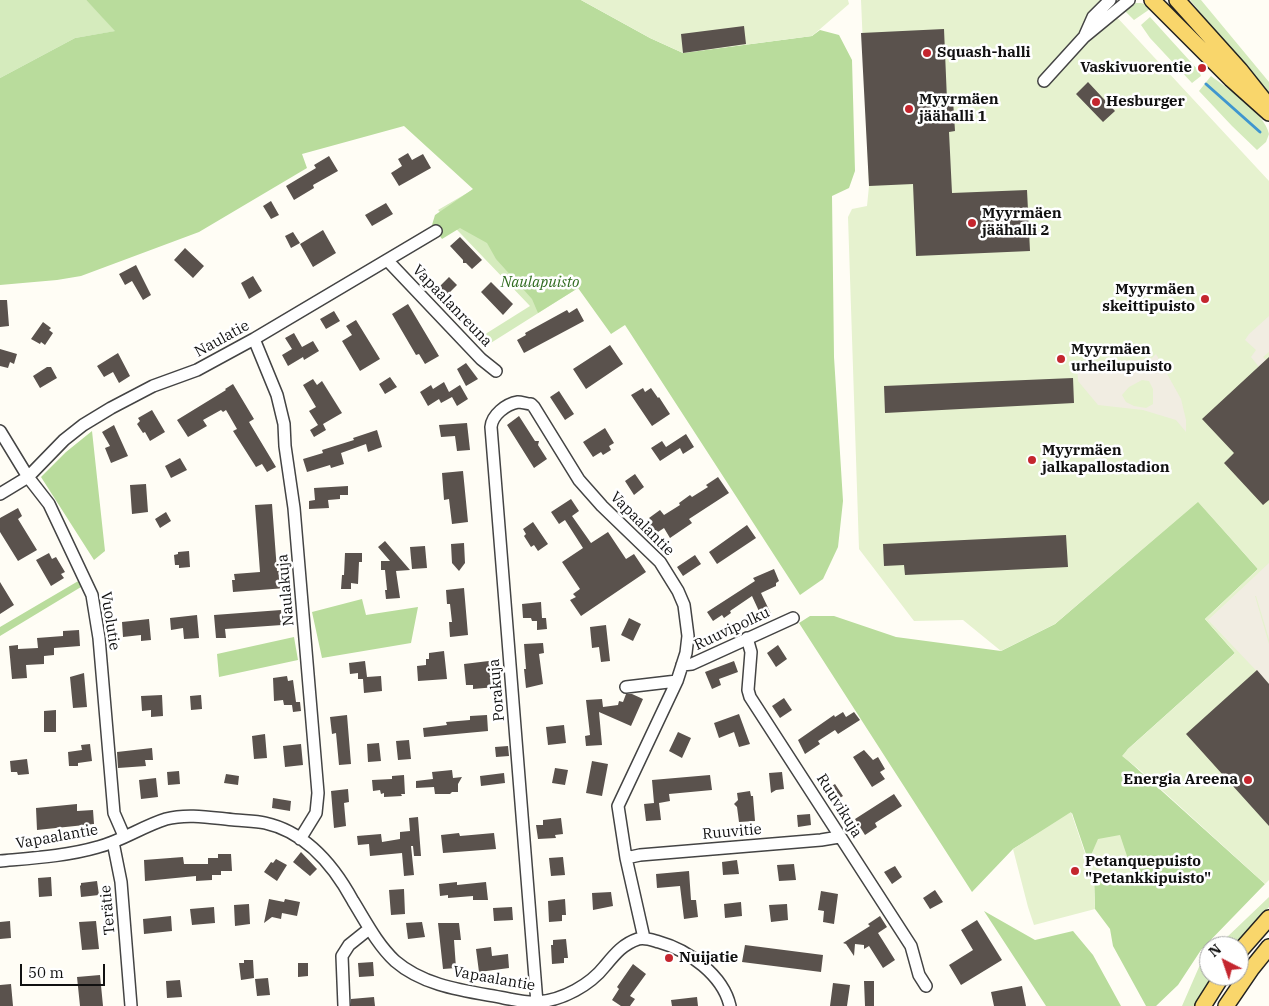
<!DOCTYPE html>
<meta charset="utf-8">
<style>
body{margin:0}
#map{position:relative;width:1269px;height:1006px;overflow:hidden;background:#fffdf5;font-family:"IBM Plex Serif",serif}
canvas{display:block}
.north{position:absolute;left:1199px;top:936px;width:50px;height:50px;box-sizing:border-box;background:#fff;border:1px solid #a0a0a0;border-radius:50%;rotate:319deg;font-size:14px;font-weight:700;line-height:20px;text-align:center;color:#111}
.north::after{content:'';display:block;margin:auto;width:18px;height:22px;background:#c4262e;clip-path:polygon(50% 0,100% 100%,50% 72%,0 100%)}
.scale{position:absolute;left:20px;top:964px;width:85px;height:22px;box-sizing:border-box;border:2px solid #111;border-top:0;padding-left:6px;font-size:15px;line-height:18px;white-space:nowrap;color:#111;-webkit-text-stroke:4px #fff;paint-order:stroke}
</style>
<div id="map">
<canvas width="1269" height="1006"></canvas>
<div class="north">N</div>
<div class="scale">50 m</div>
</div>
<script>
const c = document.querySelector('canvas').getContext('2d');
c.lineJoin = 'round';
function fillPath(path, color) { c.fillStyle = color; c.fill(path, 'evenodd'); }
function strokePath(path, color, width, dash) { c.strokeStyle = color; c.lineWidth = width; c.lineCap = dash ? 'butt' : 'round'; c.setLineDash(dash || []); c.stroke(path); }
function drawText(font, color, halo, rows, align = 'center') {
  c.font = font + ' "IBM Plex Serif",serif'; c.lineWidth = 5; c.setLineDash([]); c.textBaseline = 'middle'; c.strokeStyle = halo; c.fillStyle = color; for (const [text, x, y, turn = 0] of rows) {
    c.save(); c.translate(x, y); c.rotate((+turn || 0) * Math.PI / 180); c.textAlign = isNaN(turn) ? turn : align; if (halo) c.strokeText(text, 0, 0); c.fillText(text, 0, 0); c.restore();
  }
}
const green = new Path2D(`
 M0 0H86L116 31 75 38 0 78Z
 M1190 0H1201L1269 82V96Z
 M1134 3H1141L1150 6V9L1134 20 1124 10Z
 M1150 17 1199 71 1201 76 1192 83 1150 38 1141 25Z
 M1211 76C1227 88 1265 113 1269 134L1266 142 1257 150 1232 126 1199 91Z
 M474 189 578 288 486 346 479 338 530 306 438 210Z
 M1269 897V907L1236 946H1231L1224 940Z
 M1209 955V976H1214L1195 1006H1182L1199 967Z`);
const forest = new Path2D(`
 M86 0H581L650 38 683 53 812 36 820 30 839 35 852 60 855 171 849 188 832 196 834 357 843 501 838 547 823 579 800 595 625 325 611 334 578 288 538 313 532 299 496 259 487 243 460 228 442 239 432 225 435 215 473 189 404 126 302 154 307 168 199 232 81 276 57 280 0 285V78L75 38 115 31Z
 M92 431 105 551 94 560 41 477 66 452Z
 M1198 501 1258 569 1205 619 1235 653 1128 749 1123 756 1265 884 1201 950 1178 985 1156 1006H1146L1113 946 1110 929 1095 909 1094 879 1120 885 1089 863 1072 813 1013 849 972 892 799 623 810 616H834L896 637 1001 651 1055 624Z
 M80 580 81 587 0 636V627Z
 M362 599 366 615 418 607 411 643 322 658 312 612Z
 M294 637 298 660 219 677 217 654Z
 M984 911 1035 940 1073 931 1093 955 1121 1006H1046Z`);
const pitch = new Path2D(`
 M581 0H848L849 4 812 36 683 53 650 38Z
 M861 0H1101L1269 181V880L1265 884 1141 771 1122 756 1128 749 1235 653 1205 619 1258 569 1198 502 1055 624 1001 651 963 620 914 621 859 549 848 217 852 209 867 206 869 186Z
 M1071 812 1088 862 1098 839 1120 835 1135 880 1120 885 1094 879 1095 909 1034 925 1028 907 1013 849Z`);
const plaza = new Path2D(`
 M1269 316V352L1263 357 1266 360 1259 367 1251 357 1256 350 1245 340 1249 334Z
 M1156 354 1181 399 1186 420V432L1176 420 1143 410 1098 405 1078 381 1077 364 1149 359 1152 358ZM1142 380 1149 381 1153 389V404L1146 408 1134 406 1126 402 1122 395 1129 387Z
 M1269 563V639L1256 596H1255L1269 644V684L1208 620Z`);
const stream = new Path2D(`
 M1206 84 1260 132`);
const building = new Path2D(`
 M744 26 746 44 683 53 681 34Z
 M944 29 947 100H953L955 131 949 132 952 193 1027 190 1030 251 916 256 913 184 869 186 861 33Z
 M1088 82 1115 111 1103 122 1076 94Z
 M408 153 412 160 423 154 431 168 399 186 391 173 402 166 398 159Z
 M329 156 338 171 313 185 314 188 294 200 286 186 316 168 314 165Z
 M271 201 279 215 271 219 263 206Z
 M386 203 393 214 372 226 365 215Z
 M323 230 336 253 313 267 300 244Z
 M293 232 300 243 291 248 285 236Z
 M460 237 482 260 472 269 466 263H463V260L450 246Z
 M185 248 204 266 193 278 174 260Z
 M136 265 151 295 143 300 132 281 125 285 119 274Z
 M253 276 262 291 249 299 241 283Z
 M449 277 457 285 442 300 434 292Z
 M491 282 513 304 503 315 481 292Z
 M0 300H7L9 326 0 327Z
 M408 304 439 356 425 364 419 354 416 355 392 314Z
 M577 308 584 321 524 353 517 340 526 335 525 333 567 310 569 313Z
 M334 311 340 321 326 329 320 319Z
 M356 320 380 359 360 371 342 341 352 335 346 326Z
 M43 322 51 328 49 330 53 333 45 345 41 342 40 344 31 339Z
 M294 333 302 347 313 341 319 351 304 360 303 357 288 366 282 355 292 349 285 338Z
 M610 345 623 364 586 389 573 369Z
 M0 349 17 354 14 364 10 362 8 368 0 366Z
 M118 353 130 376 119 383 113 372 104 377 97 366Z
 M1269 357V500L1263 505 1224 463 1234 453 1202 419Z
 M466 363 478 379 466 386 457 369Z
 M47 367H51L57 378 40 388 33 376Z
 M390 377 397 387 385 394 379 384Z
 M1073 378 1074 403 885 413 884 386Z
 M313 379 317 385 322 381 342 413 323 424 326 430 314 437 310 430 318 425 309 411 316 407 303 385Z
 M444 382 449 392 460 385 468 399 457 406 452 397 441 403 439 399 428 406 420 392 431 385 433 389Z
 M233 384 254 419 249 422 276 467 267 472 262 464 256 467 233 431 237 429 226 410 223 412 221 410 203 420 207 426 188 437 177 420 226 390 225 389Z
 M643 388 645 392 651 388 658 398 659 397 670 414 652 426 631 395Z
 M559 391 574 414 565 420 550 397Z
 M152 410 165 432 150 441 145 432 143 433 137 424 140 421 138 418Z
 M519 416 535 441H539L538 445 547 459 534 468 507 425Z
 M467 423 470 450 457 451 455 436 441 437 439 425Z
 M114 425 128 456 111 463 105 448 110 446 102 432Z
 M605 428 614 443 609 446 611 450 603 455 601 452 593 457 583 442Z
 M377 430 382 447 368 452 366 444 341 453 344 464 331 468 330 465 307 472 303 459 323 453 322 450 354 440 353 438Z
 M686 434 694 447 683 454 680 448 660 461 651 448 662 441 666 447Z
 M180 458 187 470 171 478 165 466Z
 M463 471 468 522 452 524 449 499 444 500 442 473Z
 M635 474 644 487 634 495 625 481Z
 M718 477 729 493 689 519 692 523 670 538 664 528 655 534 648 524 651 521 649 518 660 510 664 515 680 505 679 503 690 495 692 497 708 487 706 485Z
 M146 484 148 512 132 514 130 485Z
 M348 486V495H340V499L328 500 329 508 309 509V501L315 500 314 488Z
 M571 499 579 511 572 516 591 543 608 532 626 559 634 554 646 572 581 616 570 600 576 597 573 594 580 589 562 562 583 548 565 520 559 524 551 512Z
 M272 504 277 571 285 570 286 588 233 592 232 580H235L234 574 260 572 255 505Z
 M18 508 22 516 18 519 37 550 18 561 0 532V518Z
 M166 512 171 521 160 528 155 519Z
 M533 522 548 544 538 551 534 545 531 547 524 536 526 534 523 529Z
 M747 525 756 538 717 564 709 552Z
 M1066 535 1068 567 905 575 904 565 884 566 883 544Z
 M385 541 410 570 396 571 400 598 386 599 385 590H387L385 570H381V561H390L378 547Z
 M464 543 465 563 459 571 452 563 451 544Z
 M425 546 427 568 412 569 410 547Z
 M189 551 190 567 179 568V565H175L174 555 178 554V552Z
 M49 553 52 559 56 557 65 572 61 574 64 578 51 586 36 560Z
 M345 553H362V562H359L358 584 351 583V589H341L342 575H344Z
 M695 555 701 564 683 576 677 567Z
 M774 569 779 581 776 583V586L761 593 772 616 763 620 752 596 730 611 731 613 724 618 722 615 713 621 707 612 755 581 753 578Z
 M0 582 14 605 0 614Z
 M464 588 468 635 450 637 449 622H452L450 604H447L446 590Z
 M541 602 542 618H546L547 629 537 630V621H532L531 618H523L522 604Z
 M281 610 282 625 225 629 226 638H216L214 615Z
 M197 615 199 638 184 639 183 628 171 630 170 618Z
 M629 618 641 624 633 641 621 635Z
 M149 619 151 640 141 641V635L123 637 122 622Z
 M606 625 610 661 601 662 599 647 592 648 590 627Z
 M79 630 80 646 54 648V655L44 656V664L26 665 27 678 12 679 9 646 18 645V649L38 648 37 638 63 636V631Z
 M543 643 544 653 539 654 543 684 526 688 524 669H526L524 644Z
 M778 645 787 659 776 667 767 653Z
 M444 651 447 679 418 681 417 666 426 665V659H429V653Z
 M497 660 500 684H496V687L473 689V685H466L464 664Z
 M365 661 367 677 381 676 382 691 364 693 363 679H358V673L350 674 349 663Z
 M734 661 738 672 719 679 721 685 712 689 705 672Z
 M1257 670 1269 684V826L1186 734Z
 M84 673 87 707 73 708 70 677Z
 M287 676 288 681 293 680 296 702H300L301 711 293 712 292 705H284L283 700 274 701 273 678Z
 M626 694H632L643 699 631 726 599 712 602 745 586 746 585 736 590 735 586 700 602 699 603 707 618 705 619 701 623 702Z
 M162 695 163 716 151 717V710L142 711 141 696Z
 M201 695 202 709 191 710 190 696Z
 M784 698 792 710 780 718 772 706Z
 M56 710V732H44V711Z
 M843 712 846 717 854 712 860 720 838 734 835 730 818 741 820 744 805 754 798 740 834 715 835 717Z
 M739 714 750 744 739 747 734 732 719 738 714 723Z
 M347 715 351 764 339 765 336 733 332 734 330 717Z
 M487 715 488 731 424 737 423 728 447 725 446 722 470 720V716Z
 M564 725 566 743 548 745 546 727Z
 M678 732 691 738 682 758 669 751Z
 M265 734 267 758 254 759 252 736Z
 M409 740 411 759 398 760 396 741Z
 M379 743 381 761 368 762 367 744Z
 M90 744 92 761 78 763V766H69L68 752 82 750 81 745Z
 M301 744 303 765 285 767 283 746Z
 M508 746 509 756 496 757 495 747Z
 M152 748 153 760H145L146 766 118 768 117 752Z
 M864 750 873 760 878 757 885 769 880 772 885 779 872 787 853 757Z
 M27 759 29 774 18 775 17 772H11L10 761Z
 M592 761 608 764 602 796 586 793Z
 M555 768 568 770 565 785 552 783Z
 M452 770 453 778 462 777 458 784V792H452L450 794H435L434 787 416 788V781L433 779 432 772Z
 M179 771 180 784 168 785 167 772Z
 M782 772 784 789 776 790 771 793 769 773Z
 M504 773 505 783 481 786 480 776Z
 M226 774 239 776 238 785 224 783Z
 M404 775 405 794H401L402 796 384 797V793L381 794 380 790 373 791 372 780 392 779V776Z
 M710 775 712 790 669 794 670 801 659 803 661 820 646 821 644 804 654 803 652 780Z
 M156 778 158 797 141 799 139 780Z
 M835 784 843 796 835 801 827 789Z
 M348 789 349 802 344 803 346 826 334 828 331 791Z
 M750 791 751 796H753L755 821 739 822 737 807 734 804 738 800 737 793Z
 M894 794 902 806 875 823 877 827 865 835 855 819Z
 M273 798 291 801 290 811 272 808Z
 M77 804V811L93 810 94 824 37 830 36 808Z
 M810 814 811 825 798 827 797 815Z
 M418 817 421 856H414L413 846H411L414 875 404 876 402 853 370 856 369 844 358 845 357 836 381 834 382 842 400 839V832L410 831 409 818Z
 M561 818 563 834 555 835 556 838 538 839 536 825H543V820Z
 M459 833 460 836 494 833 496 849 443 853 441 835Z
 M301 852 317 869 310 876 293 862Z
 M218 854H231L232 871H221V875H212V880L196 881V876L145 881 144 860 183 857 184 864H208V858H218Z
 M563 857 565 875 551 876 549 858Z
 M276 859 287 865 277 881 264 872 271 862 273 863Z
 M737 860 739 874 723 875 722 862Z
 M794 864 796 880 779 881 777 865Z
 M895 866 902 877 892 884 884 872Z
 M689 871 691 900H696L698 917 684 919 680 886 657 888 656 874Z
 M51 877 52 896 39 897 38 878Z
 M97 881 99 895 81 897 80 886 81 885V883Z
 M457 882V885L486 882 488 900H473V896L448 898V895L440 896 439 884Z
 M404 889 405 914 391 915 389 890Z
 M935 890 943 902 930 909 923 898Z
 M821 891 838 894 834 924 823 922 824 911 818 910Z
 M611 892 613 906 593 910 592 893Z
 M269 899 284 902 285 899 300 902 297 916 282 913 281 919 272 917 264 923Z
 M565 899 566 915H562V921L549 922 548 901Z
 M741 902 742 916 725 918 724 904Z
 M249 904 250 924 235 926 234 905Z
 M787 904 788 920 771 922 769 905Z
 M214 907 215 923 192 925 190 909Z
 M512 907 513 920 494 921 493 908Z
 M171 916 172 931 144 934 143 919Z
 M880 916 887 927 878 933 895 960 883 968 869 946 864 949V945L855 944 854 956 846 944 843 943 870 926 868 924Z
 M977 920 1002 960 961 985 949 965 973 950 961 930Z
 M10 921 11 938 0 939V922Z
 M96 921 99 949 82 950 79 922Z
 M422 922 425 937 408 939 406 923Z
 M438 923H459L461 940H454L456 968 443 969Z
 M566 939 568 958H564V963L552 964 551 945H553V940Z
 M745 945 823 955 821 972 742 962Z
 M491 947 492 956 508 954 509 968 479 972 476 949Z
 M244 960H253L254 978 241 980 239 963H244Z
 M373 962 374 976 359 977 358 963Z
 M298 963H308V976L298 977Z
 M633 964 646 974 630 996 635 999 630 1006H621L612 1000 619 989 617 987Z
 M100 975 103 1006H80L77 977Z
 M268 978 270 995 257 996 255 979Z
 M180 980 182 997 167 998 166 981Z
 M864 981H874V1006H865Z
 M833 983 850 985 847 1006H830Z
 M11 984 13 1006H0V985Z
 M1022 986 1026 1006H994L991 992Z
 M374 997 375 1006H351V999Z
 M697 997 698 1006H672L671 1000Z`);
const minor = new Path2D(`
 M1085 35 1093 17 1110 0
 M1044 81 1084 37 1129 0
 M388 261 481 359 496 371
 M254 339 277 395 284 424 285 446 294 508 318 793 316 813 300 839
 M0 431 28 477 49 504 92 595 99 638 114 813 124 836
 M0 494 28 477 64 440 83 425 111 408 153 386 197 370 254 339 436 231
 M747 638 751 652 748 690 750 697 911 946 919 975 926 986
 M682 665 692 664 793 618
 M626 687 677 681
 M113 842 121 882 131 1006
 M626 858 640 855 821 840 839 837
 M0 861C33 858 67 856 98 847 122 841 143 826 166 819 188 813 213 818 235 820 245 821 256 821 265 823 306 832 334 866 353 901 366 922 377 944 395 961 425 987 467 991 504 998 515 1000 527 1003 538 1002 563 1000 590 985 605 966 615 954 623 944 638 939 645 937 652 940 659 942 688 950 723 975 730 1006
 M537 1003 491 427C492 415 506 404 518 402 522 402 527 404 531 404L534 407 579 480 602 506 660 562 678 591 684 605 688 636 686 653 677 681 618 806 626 858 644 938
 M344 1006 342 956 349 945 369 929`);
const major = new Path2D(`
 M1152 0 1231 79 1269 113
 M1177 0 1240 70 1263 99
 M1239 952 1269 918
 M1203 1006 1222 976
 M1226 1006 1252 968 1269 947`);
const markers = [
 [927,53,5,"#c4262e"],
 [1202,68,5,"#c4262e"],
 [1096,102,5,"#c4262e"],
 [909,109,5,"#c4262e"],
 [972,223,5,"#c4262e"],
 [1205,299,5,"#c4262e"],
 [1061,359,5,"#c4262e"],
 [1032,460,5,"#c4262e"],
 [1248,780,5,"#c4262e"],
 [1075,871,5,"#c4262e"],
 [669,958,5,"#c4262e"]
];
const poiNames = [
 ["Squash-halli",937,53],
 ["Vaskivuorentie",1192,68,"right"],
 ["Myyrmäen",919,100],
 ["jäähalli 1",919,117],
 ["Hesburger",1106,102],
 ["Myyrmäen",982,214],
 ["jäähalli 2",982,231],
 ["Myyrmäen",1195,290,"right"],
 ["skeittipuisto",1195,307,"right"],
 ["Myyrmäen",1071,350],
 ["urheilupuisto",1071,367],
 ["Myyrmäen",1042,451],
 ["jalkapallostadion",1042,468],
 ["Energia Areena",1238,780,"right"],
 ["Petanquepuisto",1085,862],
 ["\"Petankkipuisto\"",1085,879],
 ["Nuijatie",679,958]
];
const parkNames = [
 ["Naulapuisto",540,283]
];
const streetNames = [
 ["Vapaalanreuna",452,306,46],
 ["Naulatie",222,339,-29],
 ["Vapaalantie",642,524,45],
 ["Naulakuja",286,590,-95],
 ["Vuolutie",110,621,81],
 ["Ruuvipolku",732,629,-25],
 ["Porakuja",497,690,-95],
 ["Ruuvikuja",839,806,58],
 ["Ruuvitie",732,832,-5],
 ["Vapaalantie",57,837,-10],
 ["Terätie",108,910,-95],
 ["Vapaalantie",494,979,10]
];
fillPath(green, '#d5ebbd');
fillPath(forest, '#b9dc9c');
fillPath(pitch, '#e6f2cf');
fillPath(plaza, '#f1ede2');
strokePath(stream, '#3f96cf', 3);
fillPath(building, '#5a524d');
strokePath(minor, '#444', 14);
strokePath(major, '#222', 18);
strokePath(minor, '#fff', 11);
strokePath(major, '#f9d66b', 15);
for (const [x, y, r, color] of markers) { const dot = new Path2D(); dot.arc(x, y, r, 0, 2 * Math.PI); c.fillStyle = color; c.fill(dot); strokePath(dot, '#fff', 2); }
drawText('bold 15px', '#111', '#fff', poiNames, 'left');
drawText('italic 15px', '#2f6b1f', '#fff', parkNames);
drawText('15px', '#111', '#fff', streetNames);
</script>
